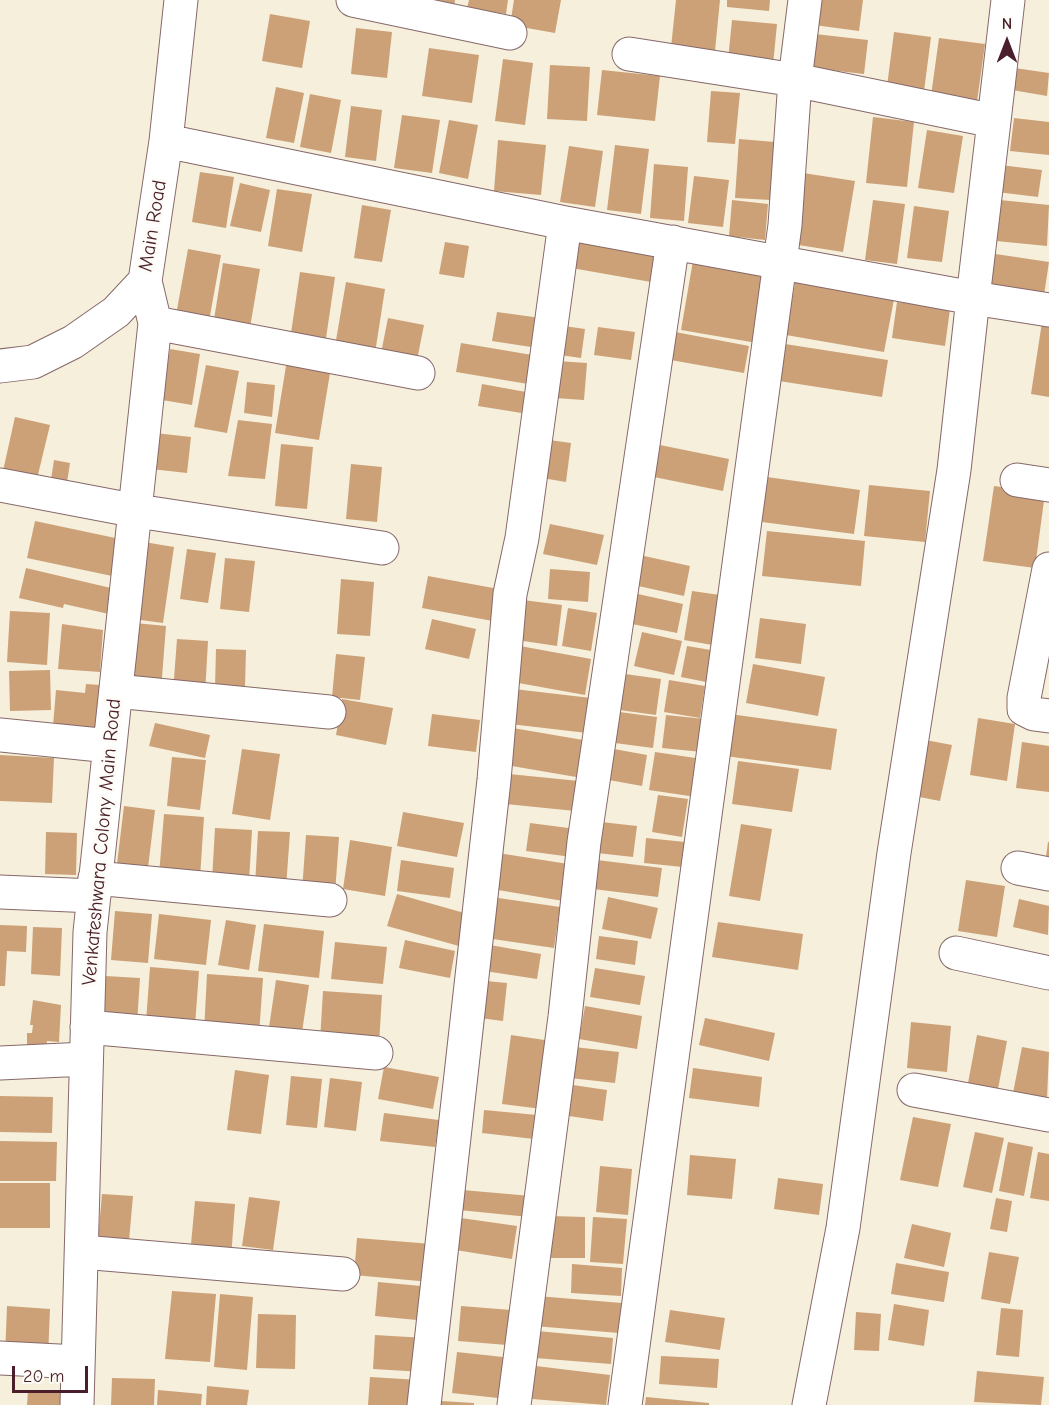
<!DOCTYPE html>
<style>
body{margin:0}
#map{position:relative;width:1049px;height:1405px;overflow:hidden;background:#f6efdc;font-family:"Comic Neue",sans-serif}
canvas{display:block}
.north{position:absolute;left:977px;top:12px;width:60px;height:60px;-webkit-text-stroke:4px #fdfcf7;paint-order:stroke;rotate:0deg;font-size:16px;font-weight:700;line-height:24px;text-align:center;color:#4a1f2b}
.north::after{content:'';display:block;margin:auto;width:21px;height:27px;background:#4a1f2b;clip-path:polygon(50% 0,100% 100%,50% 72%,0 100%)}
.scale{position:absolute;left:12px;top:1366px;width:76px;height:27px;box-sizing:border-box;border:3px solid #4a1f2b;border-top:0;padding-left:8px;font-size:18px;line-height:21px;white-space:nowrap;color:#4a1f2b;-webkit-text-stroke:4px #fdfcf7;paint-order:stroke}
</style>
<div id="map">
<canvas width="1049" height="1405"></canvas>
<div class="north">N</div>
<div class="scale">20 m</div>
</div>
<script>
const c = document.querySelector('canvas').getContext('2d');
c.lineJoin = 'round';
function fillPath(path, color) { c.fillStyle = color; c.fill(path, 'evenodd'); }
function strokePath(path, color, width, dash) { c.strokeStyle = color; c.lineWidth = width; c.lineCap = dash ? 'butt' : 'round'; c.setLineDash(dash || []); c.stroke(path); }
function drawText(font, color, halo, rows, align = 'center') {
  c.font = font + ' "Comic Neue",sans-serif'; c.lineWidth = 6; c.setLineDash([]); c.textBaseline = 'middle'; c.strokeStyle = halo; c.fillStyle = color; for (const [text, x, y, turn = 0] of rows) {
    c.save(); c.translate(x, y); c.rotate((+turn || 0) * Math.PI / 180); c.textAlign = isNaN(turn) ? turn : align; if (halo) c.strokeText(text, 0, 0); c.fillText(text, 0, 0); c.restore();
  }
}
const building = new Path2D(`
 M422 0H455L454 7Z
 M469 0H508L506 14 467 8Z
 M514 0H561L555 33 510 25Z
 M676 0H720L714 61 670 57Z
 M727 0H770L769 11 727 7Z
 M818 0H863L859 31 814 25Z
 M270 14 310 21 302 68 262 61Z
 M732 20 777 24 773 65 728 60Z
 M356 28 392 32 387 78 351 74Z
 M894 32 931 37 923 99 886 94Z
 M815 34 868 40 864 74 811 68Z
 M939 38 985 44 976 109 930 103Z
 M429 48 479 55 472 103 422 96Z
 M503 59 533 63 525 125 495 121Z
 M550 65 590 67 587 121 547 119Z
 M1015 68 1049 73 1047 96 1012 90Z
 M602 70 660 76 655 121 597 115Z
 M276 87 304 93 294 143 266 138Z
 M711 91 740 93 735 144 707 142Z
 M310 94 341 100 331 153 300 147Z
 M351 106 382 110 376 161 345 157Z
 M402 115 440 120 432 173 394 168Z
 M873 117 914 122 907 187 866 183Z
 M1014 118 1049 122V155L1010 151Z
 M449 120 478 125 468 179 439 173Z
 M927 130 963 136 954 193 918 188Z
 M739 139 775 142 771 200 735 198Z
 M498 140 546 145 541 195 494 191Z
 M615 145 649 149 641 214 607 210Z
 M569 146 603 151 595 207 560 202Z
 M654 164 688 167 684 221 650 218Z
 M1000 165 1042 170 1038 197 997 192Z
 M200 172 234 177 226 228 192 222Z
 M803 173 855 181 843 252 792 244Z
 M694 176 729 180 723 227 688 223Z
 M240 183 270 190 261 232 230 226Z
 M277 189 312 194 302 252 268 246Z
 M990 199 1049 205 1047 246 986 240Z
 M732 200 768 204 765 240 729 236Z
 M873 200 905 204 897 264 865 260Z
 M362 205 391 210 382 262 354 258Z
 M914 206 949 211 942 262 907 258Z
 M572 233 657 248 651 282 566 267Z
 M445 242 469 246 464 278 439 274Z
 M188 249 221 255 207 332 174 326Z
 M989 253 1049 262 1044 295 984 287Z
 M694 255 770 268 757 343 681 330Z
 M223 263 260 269 248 339 212 332Z
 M300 272 335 277 325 345 290 340Z
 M796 277 895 294 884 352 786 335Z
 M346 282 385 289 375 353 335 346Z
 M897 302 950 309 945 346 892 338Z
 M497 312 548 319 544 349 492 341Z
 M388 318 424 325 416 365 380 358Z
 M1042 322 1049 323V397L1031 394Z
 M564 326 585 329 581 358 560 355Z
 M598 327 635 332 631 360 594 355Z
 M670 331 749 346 744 373 665 359Z
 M461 343 544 357 540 386 456 372Z
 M785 344 888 360 882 397 779 381Z
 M170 349 200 354 192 405 162 400Z
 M287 360 331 367 319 440 275 433Z
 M557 361 587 363 584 400 555 398Z
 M206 365 239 371 227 433 194 427Z
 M247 382 275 385 272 417 244 413Z
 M482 384 537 394 534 415 478 406Z
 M15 417 50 425 35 487 1 480Z
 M238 420 272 424 265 479 228 476Z
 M155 433 191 437 187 473 151 469Z
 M542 439 571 443 566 482 536 477Z
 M281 444 313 447 307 509 275 506Z
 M660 445 729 459 723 491 654 477Z
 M54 460 70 463 66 489 50 486Z
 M351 464 382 467 377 522 346 519Z
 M767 477 860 490 854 534 762 522Z
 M869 485 930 491 925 542 864 536Z
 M994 486 1045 493 1035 568 983 561Z
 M35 521 120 539 112 576 27 558Z
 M550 524 604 535 597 565 543 554Z
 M767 531 865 541 861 586 762 576Z
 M144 542 174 547 163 623 133 619Z
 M187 549 216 553 208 603 180 599Z
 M635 554 690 566 684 596 629 584Z
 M225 558 255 561 249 612 220 609Z
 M26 568 115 589 109 614 64 604 63 608 19 598Z
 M550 569 590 572 588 602 548 599Z
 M428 576 504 590 498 622 422 608Z
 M341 579 374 582 370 636 337 634Z
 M692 591 727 596 718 646 684 640Z
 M629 592 683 604 677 633 622 622Z
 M515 599 562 605 557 646 510 639Z
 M568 608 597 613 591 651 562 646Z
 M10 611 50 613 47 665 7 662Z
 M760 618 806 624 801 664 755 658Z
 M432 619 476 629 469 659 425 649Z
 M135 623 166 626 161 690 129 687Z
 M62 624 103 630 100 672 58 669Z
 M642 632 682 641 674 675 634 666Z
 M177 639 208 641 205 694 173 692Z
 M520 646 591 659 585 695 513 682Z
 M687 646 717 651 711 683 681 677Z
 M216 649 246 650 245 687H215Z
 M336 654 365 657 360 700 332 697Z
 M753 664 825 677 818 716 746 703Z
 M50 670 51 710 10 711 9 671Z
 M618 673 661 679 656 715 612 709Z
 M669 680 705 686 700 718 664 712Z
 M86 684 100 685 96 741 52 738 56 690 85 693Z
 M514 689 591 698 587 733 510 724Z
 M342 699 393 708 386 745 336 735Z
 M612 711 657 717 653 748 607 742Z
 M432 714 480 720 476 752 428 746Z
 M730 714 837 729 831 770 725 756Z
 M666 715 705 719 702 752 662 748Z
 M978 718 1015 724 1007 781 970 775Z
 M155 723 210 735 205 758 149 746Z
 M507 727 589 741 582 778 500 764Z
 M920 739 952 745 940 801 909 795Z
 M1022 742 1049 746V792L1016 788Z
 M603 747 647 755 642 786 598 778Z
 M242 749 280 754 270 820 232 814Z
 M655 752 702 759 696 797 649 790Z
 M0 755 54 758 52 803 0 801Z
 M172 757 206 760 200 810 167 806Z
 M738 761 799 769 792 812 732 804Z
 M499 773 579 781 575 811 496 803Z
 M658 795 688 799 682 837 652 832Z
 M124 806 155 810 147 876 116 872Z
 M403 812 464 823 457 857 397 846Z
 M164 814 204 817 200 878 159 875Z
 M601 822 637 826 633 857 597 853Z
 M530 823 576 829 572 857 526 851Z
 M741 824 772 829 760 901 729 896Z
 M215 828 252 830 249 882 212 880Z
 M258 831 290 832 286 888 255 886Z
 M46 832 77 833 76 875 45 874Z
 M306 835 339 837 335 894 302 891Z
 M646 838 695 843 692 868 644 863Z
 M350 840 392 847 385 896 343 889Z
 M1048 842H1049V857H1046Z
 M498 853 581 866 575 903 492 889Z
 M401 860 454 868 450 898 397 891Z
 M597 860 662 868 658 897 593 889Z
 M966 880 1005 886 997 937 958 931Z
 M397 894 468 914 459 946 387 926Z
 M485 896 560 907 554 948 479 937Z
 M608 897 658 908 651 939 602 929Z
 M1019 899 1049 906 1048 935 1013 927Z
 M115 911 152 914 148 963 111 960Z
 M159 914 211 920 206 965 154 959Z
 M226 920 256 925 249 970 218 965Z
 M718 922 803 934 798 970 712 957Z
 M264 924 324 931 319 978 258 971Z
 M0 925 27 926 26 952 7 951 5 986H0Z
 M33 927 62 928 60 976 31 974Z
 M599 936 638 941 635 965 596 959Z
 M405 940 455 951 450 978 399 968Z
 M335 942 387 947 383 984 331 979Z
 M490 945 541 954 537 979 485 971Z
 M150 967 199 971 195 1026 146 1022Z
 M595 968 645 976 640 1005 590 997Z
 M207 974 263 978 259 1035 204 1032Z
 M105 976 140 978 137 1024 102 1022Z
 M276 980 309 985 301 1039 268 1034Z
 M476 980 507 983 503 1021 472 1017Z
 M323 991 382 995 379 1044 320 1041Z
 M33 1000 61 1005 59 1042 47 1041 46 1049 27 1048V1033H32L33 1025H30Z
 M585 1006 642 1016 637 1049 579 1039Z
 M705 1018 775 1033 769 1061 699 1045Z
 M911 1022 951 1026 947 1072 907 1068Z
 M511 1035 551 1041 542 1109 502 1104Z
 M977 1035 1007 1041 998 1089 968 1083Z
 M574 1047 619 1052 615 1083 570 1078Z
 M1022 1047 1049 1052 1047 1099 1013 1093Z
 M384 1067 439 1077 433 1109 378 1099Z
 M693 1068 762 1077 759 1107 689 1098Z
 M235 1070 269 1075 261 1134 227 1130Z
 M291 1076 322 1079 317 1128 286 1125Z
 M330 1078 362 1082 356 1131 324 1127Z
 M566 1084 607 1090 603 1121 562 1115Z
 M0 1096 53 1097 52 1133 0 1132Z
 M484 1110 537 1115 534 1139 482 1133Z
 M384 1113 439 1120 435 1147 380 1141Z
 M913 1117 951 1124 938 1187 900 1180Z
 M975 1132 1004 1138 992 1193 963 1187Z
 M0 1141 57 1142 56 1181H0Z
 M1008 1142 1033 1147 1024 1196 999 1191Z
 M1038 1152 1049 1154V1201L1030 1198Z
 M690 1155 736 1159 732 1199 687 1195Z
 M600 1166 632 1169 628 1215 596 1212Z
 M778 1178 823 1184 819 1215 774 1209Z
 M0 1183H50V1228H0Z
 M451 1189 531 1196 529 1217 449 1209Z
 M102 1194 133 1196 129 1241 98 1239Z
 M249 1197 280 1201 273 1250 242 1246Z
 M996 1198 1012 1201 1007 1232 990 1229Z
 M195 1201 235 1204 231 1258 190 1255Z
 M552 1216 585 1217V1258H551Z
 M454 1217 517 1226 512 1259 449 1249Z
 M593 1217 627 1219 623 1264 590 1262Z
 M912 1224 951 1233 944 1267 904 1258Z
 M357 1238 432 1244 430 1282 354 1275Z
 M989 1252 1019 1257 1010 1304 981 1299Z
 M896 1263 949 1272 944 1302 891 1294Z
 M572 1264 622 1268 621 1296 571 1293Z
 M378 1282 421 1286 417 1320 375 1316Z
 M172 1291 216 1294 210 1362 165 1359Z
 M220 1294 253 1297 247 1370 214 1367Z
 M537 1296 622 1303 619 1333 534 1326Z
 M894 1304 929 1310 924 1346 888 1340Z
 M7 1306 50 1309 48 1358 5 1356Z
 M461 1306 511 1310 507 1345 458 1341Z
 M1001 1308 1023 1310 1019 1357 996 1355Z
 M670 1310 725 1318 720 1350 665 1342Z
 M856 1312 881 1314 879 1351 854 1350Z
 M258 1314 296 1315 295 1369 256 1368Z
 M537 1331 613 1338 611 1364 535 1358Z
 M375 1335 425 1338 423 1372 373 1369Z
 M457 1352 512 1358 507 1399 452 1393Z
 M661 1356 719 1359 717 1388 659 1384Z
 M536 1366 610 1375 606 1405 532 1399Z
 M977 1371 1044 1377 1041 1405 974 1402Z
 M370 1377 420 1380 418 1405H368Z
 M112 1378 155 1379 154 1405H111Z
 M207 1386 249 1390 247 1405H206Z
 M158 1390 202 1394 201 1405H157Z
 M28 1391 70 1393V1405H27Z
 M646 1397 709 1403V1405H645Z
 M441 1401 474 1403V1405H441Z`);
const minor = new Path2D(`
 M353 0 510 33
 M629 54 795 80 994 121 1008 0
 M166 141 565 223 973 298 994 121
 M155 323 418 373
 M0 366 33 362 73 342 116 312 145 281 166 141 181 0
 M1017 480 1049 485
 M0 485 137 511 382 548
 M1049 569 1024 698V709L1034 714 1049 716
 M116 691 329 712
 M0 735 110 746
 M1018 868 1049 874
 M95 878 330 900
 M0 892 94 896
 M956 953 1049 973
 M87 1027 376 1053
 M0 1063 86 1059
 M914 1090 1049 1115
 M82 1252 343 1274
 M0 1358 78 1362
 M77 1405 90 932 155 323 145 281
 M424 1405 494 780 510 594 522 538 565 223
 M514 1405 565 1017 584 842 673 242
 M625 1405 785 225 795 80 805 0
 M809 1405 843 1228 894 853 954 470 973 298 1049 310`);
const streetNames = [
 ["Main Road",153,226,-81],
 ["Venkateshwara Colony Main Road",102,842,-85]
];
fillPath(building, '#cca177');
strokePath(minor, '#866869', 35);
strokePath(minor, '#fff', 33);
drawText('20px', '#4a1f2b', '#fdfcf7', streetNames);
</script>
